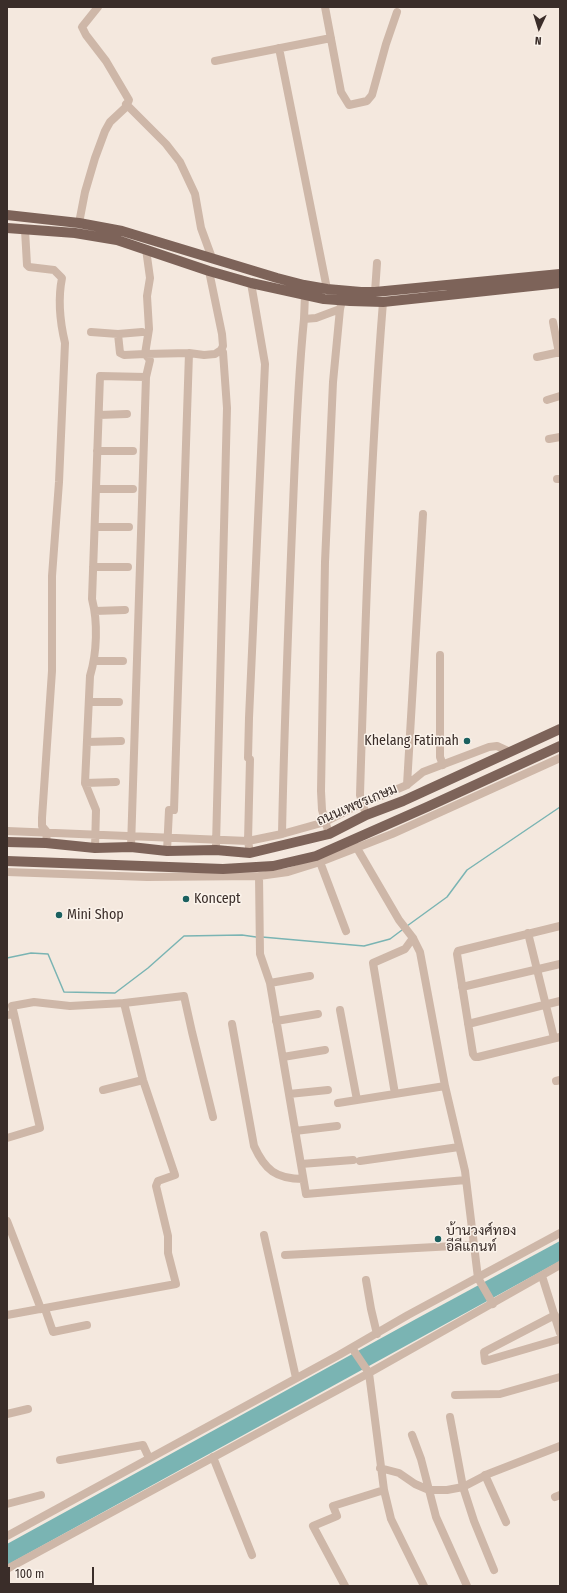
<!DOCTYPE html>
<meta charset="utf-8">
<style>
body{margin:0}
#map{position:relative;width:567px;height:1593px;overflow:hidden;background:#f4e8de;font-family:"Fira Sans Condensed",sans-serif}
canvas{display:block}
.frame{position:absolute;inset:0;border:8px solid #3a2d29;pointer-events:none}
.north{position:absolute;left:519px;top:8px;width:40px;height:40px;-webkit-text-stroke:3px #fbf3eb;paint-order:stroke;rotate:184deg;font-size:11px;font-weight:700;line-height:16px;text-align:center;color:#3a2d29}
.north::after{content:'';display:block;margin:auto;width:14px;height:18px;background:#3a2d29;clip-path:polygon(50% 0,100% 100%,50% 72%,0 100%)}
.scale{position:absolute;left:8px;top:1567px;width:86px;height:18px;box-sizing:border-box;border:2px solid #3a2d29;border-top:0;padding-left:5px;font-size:12px;line-height:14px;white-space:nowrap;color:#3a2d29;-webkit-text-stroke:3px #fbf3eb;paint-order:stroke}
</style>
<div id="map">
<canvas width="567" height="1593"></canvas>
<div class="frame"></div>
<div class="north">N</div>
<div class="scale">100 m</div>
</div>
<script>
const c = document.querySelector('canvas').getContext('2d');
c.lineJoin = 'round';
function fillPath(path, color) { c.fillStyle = color; c.fill(path, 'evenodd'); }
function strokePath(path, color, width, dash) { c.strokeStyle = color; c.lineWidth = width; c.lineCap = dash ? 'butt' : 'round'; c.setLineDash(dash || []); c.stroke(path); }
function drawText(font, color, halo, rows, align = 'center') {
  c.font = font + ' "Fira Sans Condensed",Sarabun,sans-serif'; c.lineWidth = 3; c.setLineDash([]); c.textBaseline = 'middle'; c.strokeStyle = halo; c.fillStyle = color; for (const [text, x, y, turn = 0] of rows) {
    c.save(); c.translate(x, y); c.rotate((+turn || 0) * Math.PI / 180); c.textAlign = isNaN(turn) ? turn : align; if (halo) c.strokeText(text, 0, 0); c.fillText(text, 0, 0); c.restore();
  }
}
const water = new Path2D(`
 M560 1241V1261L7 1565V1544L416 1319Z`);
const stream = new Path2D(`
 M407 926 447 897 467 870 560 807
 M262 937 364 946 390 939 402 930
 M7 958 31 953 48 954 64 992 115 993 148 968 184 936 242 935 256 937`);
const minor = new Path2D(`
 M325 7 341 92 349 105 367 101 372 95 386 44 397 12
 M279 48 327 289
 M215 61 331 38
 M126 104 166 144 180 162 195 194 201 228 212 258
 M79 223 85 192 95 158 105 131 110 122 126 107 129 100 106 61 86 35 82 27 98 7
 M25 230 27 265 29 267 54 270 62 278C58 298 60 322 65 343L59 482 52 576V671L42 818V826L47 832 46 843
 M375 292 377 263
 M304 319 305 295
 M553 322 559 353
 M91 332 118 334 142 332
 M118 334 120 353 124 355 145 354 149 329 147 296 150 278 146 249
 M537 357 560 352
 M547 400 560 396
 M99 415 127 414
 M549 439 560 437
 M97 451H133
 M557 479H560
 M96 489H133
 M95 527H129
 M93 567H128
 M95 611 125 610
 M440 655V757L443 765
 M95 661H123
 M89 702H119
 M87 742 121 741
 M85 783 116 782
 M407 785 423 514
 M366 815 360 795C365 630 370 466 383 302
 M7 831 248 841 282 834 325 822 362 803 381 796 407 785 423 772 489 747 497 746 510 752
 M282 834C284 733 288 631 292 530 295 459 297 389 304 319L316 318 340 309
 M329 834 322 810 321 791 325 562 333 382 340 309 341 305
 M354 843 399 920 413 938 420 952 445 1086 465 1171 478 1278 493 1304
 M216 845 227 408 223 352 221 350
 M131 847 146 377 150 360 145 354 189 353 204 355 215 354 221 350 223 346 222 334 209 271
 M95 848 96 810 85 783 90 676C97 653 98 622 92 599L100 376 146 377
 M167 851 169 810H174L189 353
 M250 853 248 841 250 759 248 758 249 718 265 364 251 283
 M320 862 346 931
 M7 872 147 877 259 876 288 872 320 862 392 834 560 758
 M259 876 260 954 270 983 306 1194 466 1180
 M560 926 458 951 457 954 473 1054 475 1057H478L560 1037
 M528 933 554 1038
 M270 983 310 976
 M462 987 560 964
 M340 1010 357 1100
 M7 1015 14 1014 12 1006 34 1002 70 1006 124 1003 184 996 192 1032 213 1117
 M276 1021 318 1014
 M232 1024 254 1146C265 1170 276 1179 303 1179
 M468 1024 560 1001
 M283 1057 325 1050
 M556 1081 560 1080
 M103 1090 143 1080
 M289 1094 328 1090
 M395 1094 373 963 405 949 413 938
 M338 1103 445 1086
 M295 1131 337 1126
 M7 1138 40 1128 14 1014
 M360 1161 459 1147
 M301 1164 353 1160
 M7 1221 41 1309
 M264 1235 296 1378
 M285 1255 473 1245
 M542 1276 560 1333
 M366 1280 371 1309 377 1334
 M45 1309 53 1332 87 1325
 M7 1315 176 1284 168 1253V1236L156 1186 158 1181 175 1175 143 1080 124 1003
 M555 1315 484 1352 485 1361 560 1339
 M352 1348 369 1373 384 1490 391 1519 424 1586
 M455 1395 500 1394 560 1377
 M7 1414 28 1409
 M450 1417 463 1487 474 1521 494 1570
 M412 1435 421 1459 436 1517 467 1586
 M213 1457 252 1555
 M60 1460 143 1445 149 1458
 M380 1468 399 1473 415 1484 429 1490H447L463 1487 488 1474 560 1446
 M485 1475 506 1522
 M555 1497 560 1495
 M7 1504 41 1495
 M7 1536 339 1355 408 1315 560 1233
 M7 1569 369 1373 560 1265
 M345 1586 313 1526 337 1516 333 1506 384 1490`);
const major = new Path2D(`
 M7 215 79 223 122 231 277 278 304 285 327 289 361 292H375L560 274
 M7 228 75 233 117 240 209 271 251 283 324 299 350 301 383 302 560 283
 M7 842 46 843 95 848 131 847 167 851 216 850 250 853 329 834 366 815 403 801 560 729
 M7 861 223 869 273 866 316 856 427 807 560 746`);
const markers = [
 [467,741,4,"#1b605f"],
 [186,899,4,"#1b605f"],
 [59,915,4,"#1b605f"],
 [438,1239,4,"#1b605f"]
];
const poiNames = [
 ["Khelang Fatimah",459,741,"right"],
 ["Koncept",194,899],
 ["Mini Shop",67,915],
 ["บ้านวงศ์ทอง",446,1231],
 ["อีลีแกนท์",446,1247]
];
const streetNames = [
 ["ถนนเพชรเกษม",357,805,-23]
];
fillPath(water, '#7ab4b3');
strokePath(stream, '#7ab4b3', 1.5);
strokePath(minor, '#ceb7a8', 8);
strokePath(major, '#7d6359', 10);
for (const [x, y, r, color] of markers) { const dot = new Path2D(); dot.arc(x, y, r, 0, 2 * Math.PI); c.fillStyle = color; c.fill(dot); strokePath(dot, '#fbf3eb', 1.5); }
drawText('14px', '#3a2d29', '#fbf3eb', poiNames, 'left');
drawText('14px', '#3a2d29', '#fbf3eb', streetNames);
</script>
